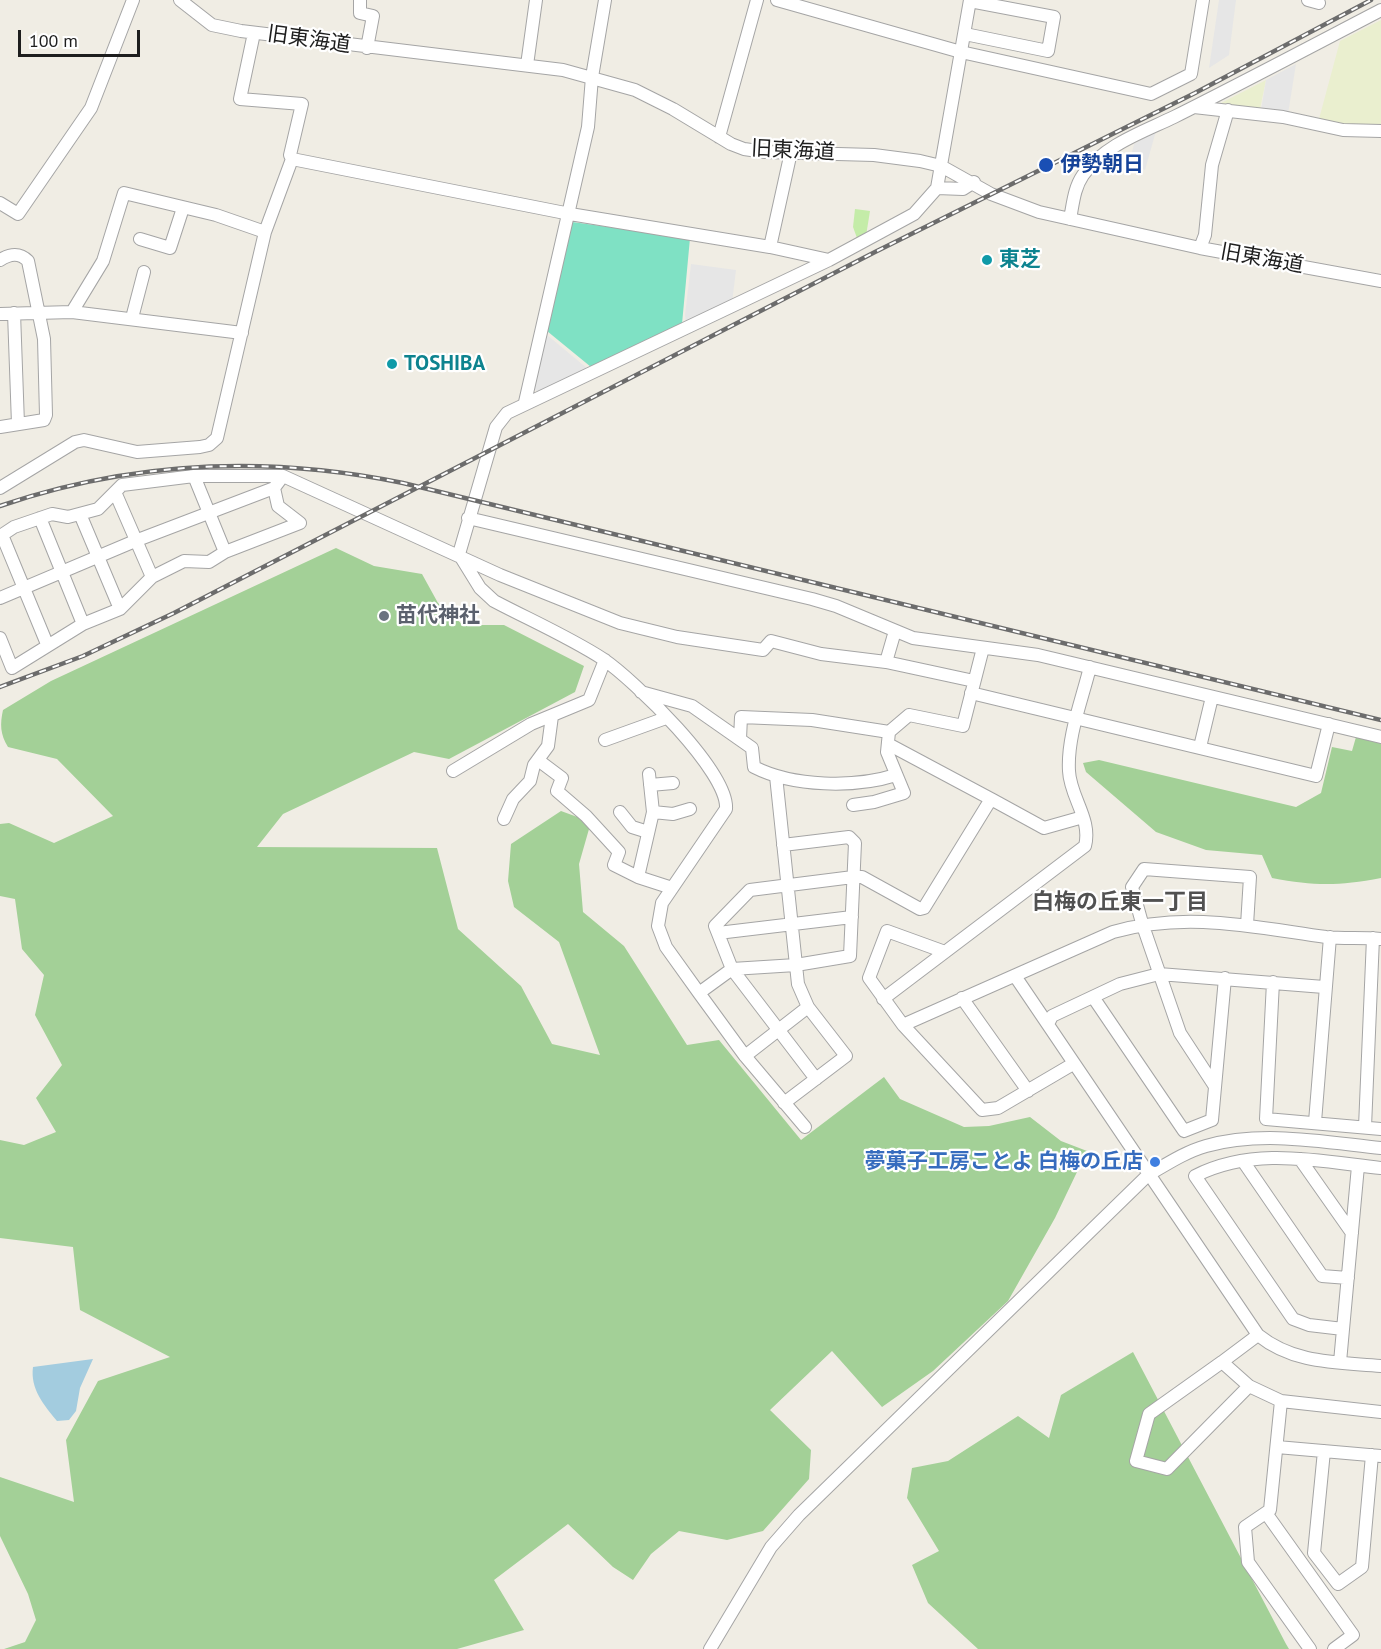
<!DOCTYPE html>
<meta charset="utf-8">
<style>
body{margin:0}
#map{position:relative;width:1381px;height:1649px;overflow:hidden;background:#f0ede4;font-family:"PT Sans",sans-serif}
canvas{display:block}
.scale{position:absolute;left:18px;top:30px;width:122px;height:27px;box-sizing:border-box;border:3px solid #1e1e1e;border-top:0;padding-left:8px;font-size:18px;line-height:21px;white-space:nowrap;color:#1e1e1e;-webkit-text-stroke:4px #fff;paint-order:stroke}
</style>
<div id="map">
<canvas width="1381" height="1649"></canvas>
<div class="scale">100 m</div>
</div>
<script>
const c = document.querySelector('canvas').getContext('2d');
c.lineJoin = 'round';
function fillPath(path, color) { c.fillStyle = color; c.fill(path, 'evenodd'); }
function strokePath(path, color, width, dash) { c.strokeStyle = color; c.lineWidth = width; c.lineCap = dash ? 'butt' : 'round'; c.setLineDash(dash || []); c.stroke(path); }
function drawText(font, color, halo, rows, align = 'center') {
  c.font = font + ' "PT Sans","Noto Sans JP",sans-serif'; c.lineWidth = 4.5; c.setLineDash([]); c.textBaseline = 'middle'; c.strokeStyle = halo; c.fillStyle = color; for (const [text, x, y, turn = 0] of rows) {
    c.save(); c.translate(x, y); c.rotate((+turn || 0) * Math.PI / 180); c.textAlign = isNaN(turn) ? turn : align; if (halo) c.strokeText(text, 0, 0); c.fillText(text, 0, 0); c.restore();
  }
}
const farmland = new Path2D(`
 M1381 20V127L1349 126 1319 119 1340 41Z
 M1266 80 1260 109 1221 103Z`);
const grass = new Path2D(`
 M855 209 870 211 866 236 857 238 853 227Z`);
const forest = new Path2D(`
 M336 548 374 566 422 574 438 603 463 625H504L584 666 575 692 449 759 414 752 283 814 257 847 437 848 458 929 521 986 552 1044 600 1055 559 942 514 907 508 881 511 844 561 811 591 822 579 864 583 912 624 946 687 1045 719 1040 801 1140 884 1077 900 1099 964 1127 989 1126 1030 1117 1061 1141 1087 1151 1055 1218 1008 1301 933 1371 882 1407 832 1351 770 1410 811 1450 809 1479 763 1531 727 1540 679 1531 651 1554 633 1580 613 1567 568 1524 494 1580 524 1630 457 1649H4L25 1642 36 1620 28 1594 0 1536V1477L74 1502 66 1440 98 1381 170 1357 80 1310 73 1247 0 1238V1140L24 1145 56 1132 36 1098 62 1065 35 1015 44 975 22 949 15 899 0 896V824L9 823 54 843 113 816 57 759 8 747C0 734 0 724 3 710L51 681Z
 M1356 737 1381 742V878C1338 886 1315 886 1272 878L1262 855 1206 850 1156 832 1086 772 1083 763 1099 760 1296 807 1321 793 1332 747 1352 751Z
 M1133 1352 1286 1644 1289 1649H978L928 1603 912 1565 939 1551 907 1498 912 1468 948 1461 1018 1416 1049 1438 1061 1395Z`);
const pitch = new Path2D(`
 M572 222 690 238 682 324 591 367 547 331Z`);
const parking = new Path2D(`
 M1219 0H1236L1229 55 1209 68Z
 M1296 64 1288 114 1261 110 1266 80Z
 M1156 131 1145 170 1129 164 1134 144Z
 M691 264 736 270 732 303 686 323 685 315Z
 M547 335 588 369 539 393 533 388Z`);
const water = new Path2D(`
 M93 1359 80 1388 76 1411 69 1420 57 1421C44 1405 30 1389 33 1367Z`);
const minor = new Path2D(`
 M180 0 212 25 241 31 563 70 635 90 673 109 731 144 744 149 765 152 874 155 920 161 941 166 991 194 1039 212 1200 248 1381 281
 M360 0V13L373 16 367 48
 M777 0 961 52 1151 94 1191 74 1203 0
 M1308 0 1319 3
 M254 33 240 99 302 104 290 155 292 159
 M965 34 1048 51 1054 17 970 1
 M527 65 536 0
 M1194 107 1283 117 1343 130 1381 131
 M719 137 757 0
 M937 188 963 189 974 182
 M0 203 18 214 91 108 133 0
 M1070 219C1073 204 1074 188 1083 175 1104 145 1143 132 1174 117 1244 82 1312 46 1381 10
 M140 239 170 248 183 208
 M770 247 829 260
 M1200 248 1205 235 1212 165 1228 110
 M0 260C10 254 19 252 28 261L44 339 46 415 44 420 0 427
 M72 312 242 333
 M14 313 18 424
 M0 314 72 312 103 261 124 193 216 215 265 232
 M132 318 144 272
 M525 402 588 127 592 77 605 0
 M194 476 225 552
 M0 488 75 442 84 440 137 452 200 447 209 445 217 438 265 232 292 159 570 214 770 247 791 152
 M115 492 152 577
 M80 514 120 609
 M40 518 83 624
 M468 518 812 599 836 606 913 638 1038 655 1381 737
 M0 598 135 541 274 488 283 476 500 575 620 623 677 637 763 650 771 641 821 654 886 662 974 681
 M0 638 12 668 83 624 120 609 152 577 184 561 209 562 225 552 300 523 278 506 274 488
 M47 644 2 535 14 527 52 514 68 517 98 509 122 485 194 476H283
 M886 662 895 631
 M641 692 692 706 752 748 754 767C793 787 855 788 896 775
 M971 693 1316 776 1329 724
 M740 739 741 717 812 720 889 732
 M605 740 666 718
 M1200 747 1212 697
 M538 760 562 778 557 791 586 816 619 852 614 865 638 877 672 888
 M453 771 531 724 589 700 605 660
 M776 776 798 984 808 1007 846 1056 784 1103
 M650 785 673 783
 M991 799 1044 828 1083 817
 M853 805 874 802 904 793 887 752 889 732 909 715 963 726 983 648
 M620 812 632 827 648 832
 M653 812 673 814 690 809
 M504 819 513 799 530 781 534 765 548 746 552 716
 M638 877 653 812 649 774
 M718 933 852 917
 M945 952 887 931 869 978 903 1025 982 1110 998 1108 1073 1064
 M1015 976 1258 1335C1294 1364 1336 1362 1381 1366
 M1273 982 1266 1119 1381 1129
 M699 993 732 969 796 965 850 956 855 843 849 837 783 845
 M1093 997 1184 1131 1212 1120 1225 978
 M962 998 1028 1091
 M883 999 1085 846C1092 819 1070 797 1069 771 1067 737 1082 700 1090 667
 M1049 1022 1052 1016 1120 984 1159 974 1324 987
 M903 1025 1113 932C1186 911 1253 927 1326 937 1344 939 1363 937 1381 939
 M745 1056 808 1007
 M816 1079 732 969 715 926 750 890 853 877H862L920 909 924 908 991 799 888 744
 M1214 1085 1180 1033 1142 923 1132 887 1144 869 1250 877 1247 925
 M1315 1122 1330 937
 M805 1127 745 1056 699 993 666 947 658 926 662 903 726 809C729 772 634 680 603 659 569 637 530 620 494 601L480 588 459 554 496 427 507 413 829 260 914 214 937 188 970 0
 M1365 1127 1373 938
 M1300 1159 1352 1233
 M1243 1161 1322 1276 1348 1278
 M1343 1329 1309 1325 1293 1319 1195 1176C1254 1146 1318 1161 1381 1168
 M1258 1335 1222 1362 1249 1386 1281 1401 1270 1510 1245 1527 1248 1562 1310 1649
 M1222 1362 1149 1414 1136 1461 1167 1469 1249 1386
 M1340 1362 1358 1166
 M1281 1401 1381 1412
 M1277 1447 1381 1456
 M1324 1451 1314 1553 1338 1584 1362 1567 1372 1455
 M1266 1513 1353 1635 1334 1649
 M710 1649 771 1547 799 1515 1148 1175C1167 1164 1185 1152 1206 1146 1262 1130 1324 1142 1381 1148`);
const rail = new Path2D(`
 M0 506C132 461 267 455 403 483L1381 720
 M0 687 83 656 174 613 875 252 1195 93 1371 0`);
const markers = [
 [1046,165,8,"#1a4fb4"],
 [987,260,6,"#0f9aa8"],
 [392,364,6,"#0f9aa8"],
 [384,616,6,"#6b7280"],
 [1155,1162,6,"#3f7fe0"]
];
const streetNames = [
 ["旧東海道",309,40,8],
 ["旧東海道",793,151,3],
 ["旧東海道",1262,259,10]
];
const transitNames = [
 ["伊勢朝日",1060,165]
];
const cultureNames = [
 ["東芝",999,260],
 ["TOSHIBA",404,364]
];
const worshipNames = [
 ["苗代神社",396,616]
];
const shopNames = [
 ["夢菓子工房ことよ 白梅の丘店",1143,1162]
];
const neighbourhoodNames = [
 ["白梅の丘東一丁目",1120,903]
];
fillPath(farmland, '#eaefcf');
fillPath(grass, '#c4eca8');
fillPath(forest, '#a3d097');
fillPath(pitch, '#7fe1c4');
fillPath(parking, '#e6e6e6');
fillPath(water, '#a3ccdf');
strokePath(minor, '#a5a5a5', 14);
strokePath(minor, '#fff', 12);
strokePath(rail, '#6c6c6c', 4.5);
strokePath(rail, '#fff', 2, [7]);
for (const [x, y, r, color] of markers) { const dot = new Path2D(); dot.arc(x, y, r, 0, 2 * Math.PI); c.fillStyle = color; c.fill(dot); strokePath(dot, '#fff', 2); }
drawText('21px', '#1e1e1e', '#fff', streetNames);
drawText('bold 21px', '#164399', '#fff', transitNames, 'left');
drawText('bold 21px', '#0d838f', '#fff', cultureNames, 'left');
drawText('bold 21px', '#5b616d', '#fff', worshipNames, 'left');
drawText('bold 21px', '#366cbe', '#fff', shopNames, 'right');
drawText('bold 22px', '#515151', '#fff', neighbourhoodNames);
</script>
